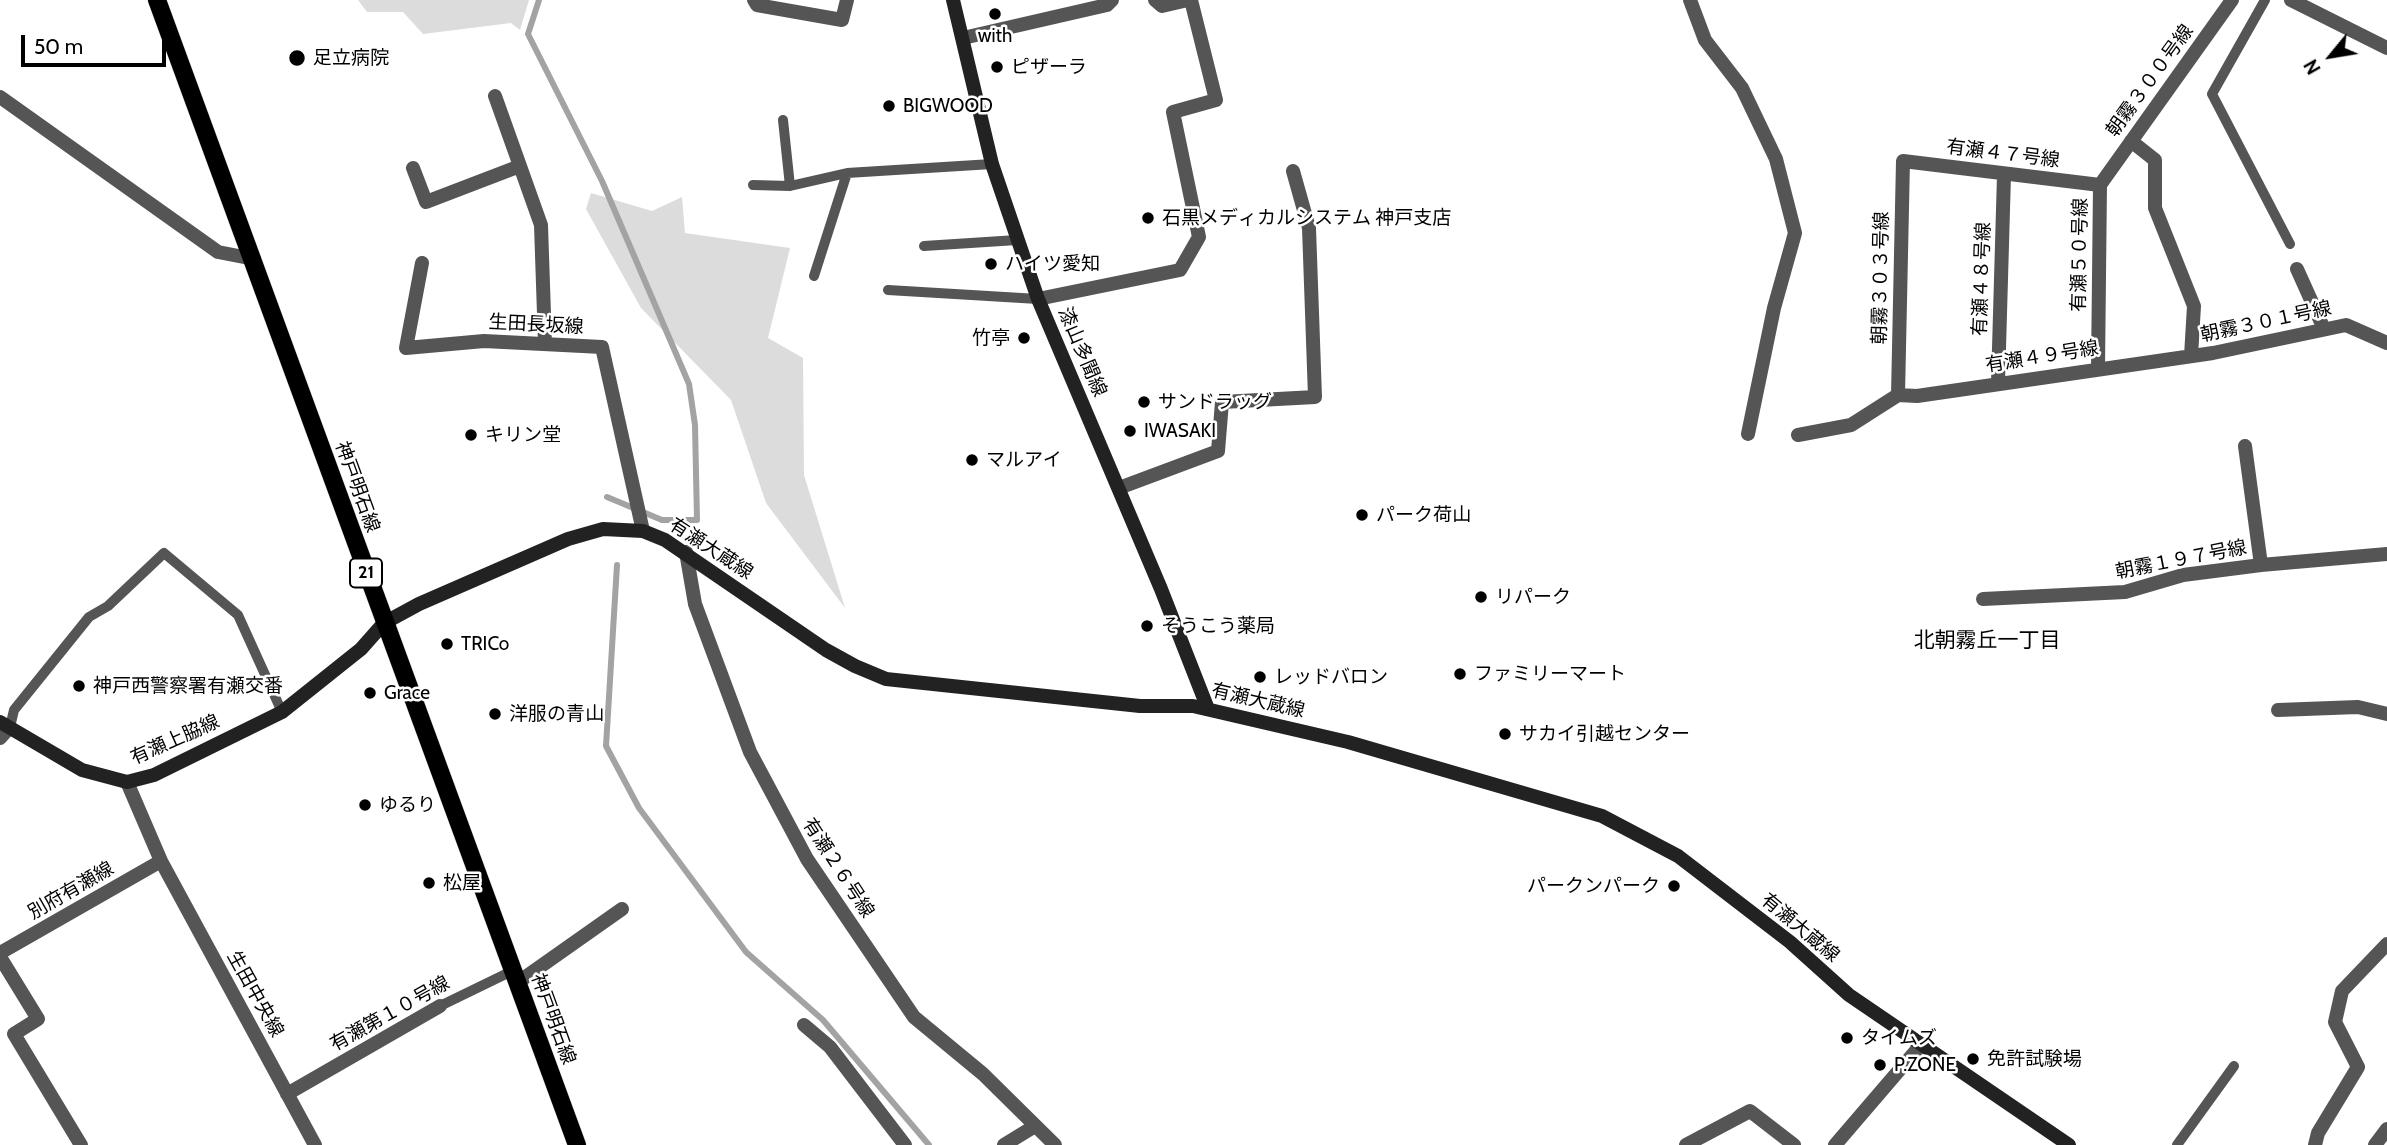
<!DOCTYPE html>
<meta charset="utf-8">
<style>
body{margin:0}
#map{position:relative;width:2387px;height:1145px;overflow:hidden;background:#fff;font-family:Cabin,sans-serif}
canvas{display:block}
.north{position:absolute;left:2296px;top:21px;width:70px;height:70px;-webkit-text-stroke:5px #fff;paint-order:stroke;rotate:240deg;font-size:19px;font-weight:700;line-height:28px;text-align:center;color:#000}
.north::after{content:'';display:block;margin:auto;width:24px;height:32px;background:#000;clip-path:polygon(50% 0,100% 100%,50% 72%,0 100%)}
.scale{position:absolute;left:21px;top:35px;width:145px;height:32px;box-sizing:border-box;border:4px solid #000;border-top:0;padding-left:9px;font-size:21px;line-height:24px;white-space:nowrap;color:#000;-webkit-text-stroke:5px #fff;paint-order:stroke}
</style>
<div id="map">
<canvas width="2387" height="1145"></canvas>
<div class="north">N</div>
<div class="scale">50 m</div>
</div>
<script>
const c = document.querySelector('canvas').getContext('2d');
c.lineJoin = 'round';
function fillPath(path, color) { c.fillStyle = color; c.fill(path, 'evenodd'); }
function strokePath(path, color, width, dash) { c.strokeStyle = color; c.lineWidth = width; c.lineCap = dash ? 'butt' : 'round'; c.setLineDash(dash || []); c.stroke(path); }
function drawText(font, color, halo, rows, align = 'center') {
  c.font = font + ' Cabin,"Noto Sans JP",sans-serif'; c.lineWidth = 5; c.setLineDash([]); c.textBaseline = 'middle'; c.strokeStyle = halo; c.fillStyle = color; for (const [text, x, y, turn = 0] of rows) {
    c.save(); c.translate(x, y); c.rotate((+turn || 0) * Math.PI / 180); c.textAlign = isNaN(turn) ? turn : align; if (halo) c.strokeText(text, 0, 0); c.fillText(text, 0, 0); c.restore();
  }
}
const green = new Path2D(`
 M358 0H529L520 30 511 23 423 34 403 12H367Z
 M591 193 652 211 682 197 685 233 790 248 768 338 803 358 804 475 845 608 766 503 731 400 641 308 586 209Z`);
const stream = new Path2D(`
 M539 0 528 34 602 181 689 384 695 425 697 520H662L607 497
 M617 565 606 746 639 808 746 952 823 1020 929 1145`);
const lane = new Path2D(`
 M2265 0 2212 94 2290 244
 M783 120 790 186
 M753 185 790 186 847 173 992 164
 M924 246 1017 240
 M814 276 847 173
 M888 290 1038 299
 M10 727 14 710 89 617 108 606 164 553 238 615 282 712
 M440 1006 512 971
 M2177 1145 2234 1066`);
const street = new Path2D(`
 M754 0 757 5 842 20 847 0
 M1155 0 1162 6 1188 0
 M1690 0 1705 40 1742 88 1776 159 1795 233 1774 308 1748 434
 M2291 0 2387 48
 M963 38 1107 5 1112 0
 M495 96 520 166
 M0 97 218 252 254 259
 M2131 141 2155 160V208L2194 306 2191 356
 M413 168 426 202 520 166 541 225 545 344
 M2100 185 2232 0
 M422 263 406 348 484 341 602 347 643 531
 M2297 269 2324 329
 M1038 299 1180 270 1199 237 1173 112 1216 100 1191 0
 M2098 368 2100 185
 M1998 383 2004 175
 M1898 395 1917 396 2213 353 2346 325 2387 343
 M1898 395 1903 161 2100 185
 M1798 435 1851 425 1898 395
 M2245 446 2261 565
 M1119 488 1218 451 1222 402 1315 397 1309 228 1293 171
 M686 552 695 604 750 752 807 859 914 1017 983 1074 1055 1145
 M1983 599 2125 592 2183 575 2261 565 2387 554
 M2278 710 2358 707 2387 714
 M0 738 10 727
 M127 782 161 861 315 1145
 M0 953 161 861
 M0 957 38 1019 14 1034 81 1145
 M517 983 622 909
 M804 1025 830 1047 905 1145
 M287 1094 440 1006
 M1004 1145 1035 1126
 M1686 1145 1750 1111 1794 1145
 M1835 1145 1920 1046
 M2315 1145 2318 1133 2358 1067 2335 1022 2342 991 2387 944
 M2375 1145 2387 1129`);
const secondary = new Path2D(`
 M953 0 992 164 1038 299 1161 589 1208 709
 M0 722 82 770 127 782 154 775 282 712 361 649 384 623 419 604 568 539 603 529 643 531 665 540 826 650 855 666 886 679 1140 706H1193L1348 742 1602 816 1678 856 1790 942 1849 995 2069 1145`);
const primary = new Path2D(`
 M157 0 577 1145`);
const markers = [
 [995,14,7,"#000"],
 [297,58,9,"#000"],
 [997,67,7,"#000"],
 [889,106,7,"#000"],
 [1148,218,7,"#000"],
 [991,264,7,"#000"],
 [1024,338,7,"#000"],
 [1144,402,7,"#000"],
 [1130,431,7,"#000"],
 [471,435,7,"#000"],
 [972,460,7,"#000"],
 [1362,515,7,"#000"],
 [1481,597,7,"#000"],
 [1147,626,7,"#000"],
 [447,644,7,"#000"],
 [1460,674,7,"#000"],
 [1260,677,7,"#000"],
 [79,686,7,"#000"],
 [370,693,7,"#000"],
 [495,714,7,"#000"],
 [1505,734,7,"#000"],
 [365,805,7,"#000"],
 [429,883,7,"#000"],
 [1674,886,7,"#000"],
 [1847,1038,7,"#000"],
 [1973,1059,7,"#000"],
 [1880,1065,7,"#000"]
];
const shields = [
 [366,573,32]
];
const shieldNames = [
 ["21",366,573]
];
const poiNames = [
 ["with",995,36,"center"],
 ["足立病院",313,58],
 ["ピザーラ",1011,67],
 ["BIGWOOD",903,106],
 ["石黒メディカルシステム 神戸支店",1162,218],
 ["ハイツ愛知",1005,264],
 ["竹亭",1010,338,"right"],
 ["サンドラッグ",1158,402],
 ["IWASAKI",1144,431],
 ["キリン堂",485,435],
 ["マルアイ",986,460],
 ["パーク荷山",1376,515],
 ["リパーク",1495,597],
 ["そうこう薬局",1161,626],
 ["TRICo",461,644],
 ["ファミリーマート",1474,674],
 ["レッドバロン",1274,677],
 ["神戸西警察署有瀬交番",93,686],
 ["Grace",384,693],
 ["洋服の青山",509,714],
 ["サカイ引越センター",1519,734],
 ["ゆるり",379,805],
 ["松屋",443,883],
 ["パークンパーク",1660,886,"right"],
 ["タイムズ",1861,1038],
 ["免許試験場",1987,1059],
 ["P.ZONE",1894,1065]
];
const streetNames = [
 ["朝霧３００号線",2150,81,-54],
 ["有瀬４７号線",2003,154,7],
 ["有瀬５０号線",2080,255,-89],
 ["朝霧３０３号線",1881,278,-89],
 ["有瀬４８号線",1982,279,-88],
 ["朝霧３０１号線",2266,322,-12],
 ["生田長坂線",536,325,3],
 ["漆山多聞線",1082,352,67],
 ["有瀬４９号線",2042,357,-9],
 ["神戸明石線",357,487,70],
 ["有瀬大蔵線",711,549,33],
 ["朝霧１９７号線",2181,560,-11],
 ["有瀬大蔵線",1258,701,13],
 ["有瀬上脇線",175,740,-24],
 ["有瀬２６号線",838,868,57],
 ["別府有瀬線",71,891,-30],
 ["有瀬大蔵線",1800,928,40],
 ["生田中央線",255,994,61],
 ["有瀬第１０号線",390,1014,-29],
 ["神戸明石線",553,1019,70]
];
const neighbourhoodNames = [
 ["北朝霧丘一丁目",1987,641]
];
fillPath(green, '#dcdcdc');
strokePath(stream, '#a3a3a3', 6);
strokePath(primary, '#dbdbdb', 19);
strokePath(lane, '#555', 10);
strokePath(street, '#555', 14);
strokePath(secondary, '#222', 14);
strokePath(primary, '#000', 18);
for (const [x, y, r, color] of markers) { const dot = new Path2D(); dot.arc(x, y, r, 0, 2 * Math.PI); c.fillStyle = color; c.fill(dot); strokePath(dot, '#fff', 2.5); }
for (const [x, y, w] of shields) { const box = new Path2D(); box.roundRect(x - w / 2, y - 14.5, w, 29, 5); c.fillStyle = '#fff'; c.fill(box); strokePath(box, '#000', 2); }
drawText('bold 18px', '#000', null, shieldNames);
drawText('19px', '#000', '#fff', poiNames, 'left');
drawText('19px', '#000', '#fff', streetNames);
drawText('21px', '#000', '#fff', neighbourhoodNames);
</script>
